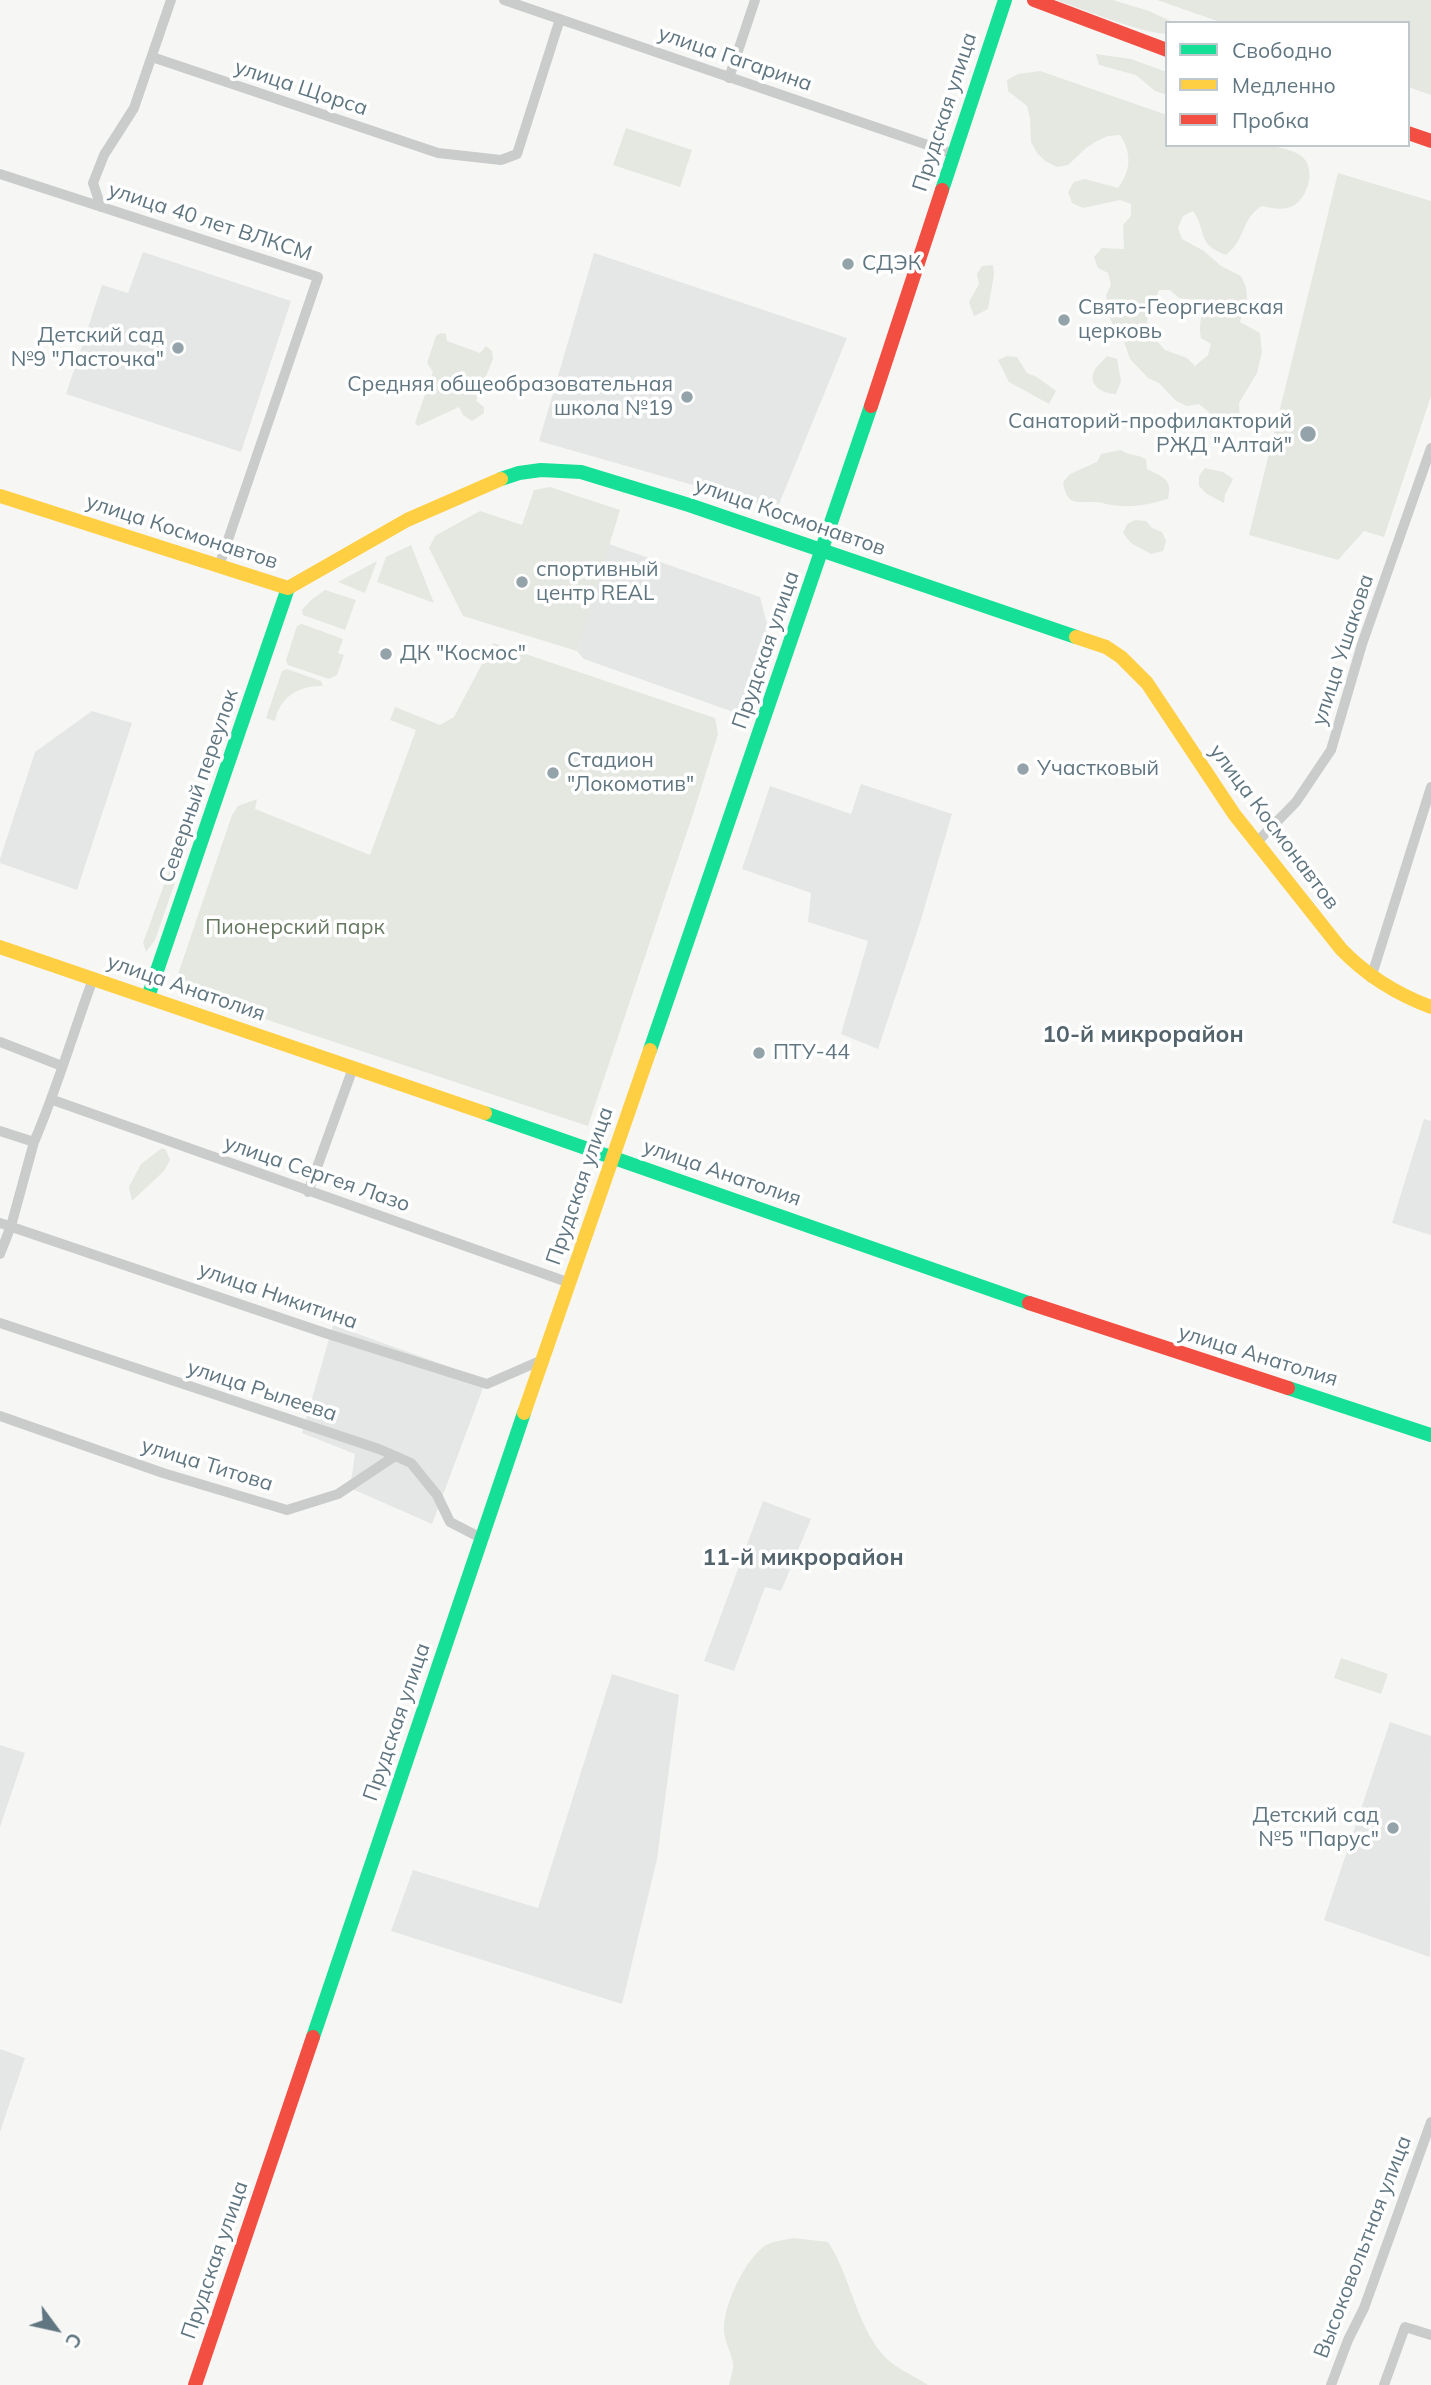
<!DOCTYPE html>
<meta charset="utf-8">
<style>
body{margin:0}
#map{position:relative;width:1431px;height:2385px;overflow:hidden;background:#f6f6f4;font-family:Mulish,sans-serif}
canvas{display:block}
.legend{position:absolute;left:1165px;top:21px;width:245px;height:126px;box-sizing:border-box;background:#fff;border:2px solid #bfc8cc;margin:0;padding:9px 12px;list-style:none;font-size:21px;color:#607680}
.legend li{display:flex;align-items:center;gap:14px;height:35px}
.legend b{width:35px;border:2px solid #bfc8cc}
.north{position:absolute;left:21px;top:2294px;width:70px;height:70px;-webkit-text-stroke:5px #fff;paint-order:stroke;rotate:123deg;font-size:19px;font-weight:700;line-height:28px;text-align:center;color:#607680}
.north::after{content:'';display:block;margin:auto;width:24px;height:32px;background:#607680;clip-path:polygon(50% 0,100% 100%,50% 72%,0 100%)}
</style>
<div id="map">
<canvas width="1431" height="2385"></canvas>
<ul class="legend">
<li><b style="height:9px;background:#16e098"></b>Свободно</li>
<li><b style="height:9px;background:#ffcf43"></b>Медленно</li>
<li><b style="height:9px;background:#f24e42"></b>Пробка</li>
</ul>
<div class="north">С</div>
</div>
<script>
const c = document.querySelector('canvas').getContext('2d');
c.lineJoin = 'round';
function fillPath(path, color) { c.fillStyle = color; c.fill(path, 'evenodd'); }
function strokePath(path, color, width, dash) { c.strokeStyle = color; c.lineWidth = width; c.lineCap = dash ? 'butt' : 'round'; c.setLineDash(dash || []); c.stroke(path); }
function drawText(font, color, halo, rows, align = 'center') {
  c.font = font + ' Mulish,sans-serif'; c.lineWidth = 7; c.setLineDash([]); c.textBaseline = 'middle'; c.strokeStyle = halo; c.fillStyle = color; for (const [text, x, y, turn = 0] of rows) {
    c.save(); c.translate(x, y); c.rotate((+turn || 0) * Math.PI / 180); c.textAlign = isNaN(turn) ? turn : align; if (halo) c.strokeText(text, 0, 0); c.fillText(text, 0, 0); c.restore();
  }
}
const built = new Path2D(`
 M143 252 291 301 241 452 66 394 102 285 128 293Z
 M594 253 847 338 777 509 539 441Z
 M609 544 760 597 769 632 739 714 584 659 577 651Z
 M92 711 132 723 77 890 0 863V859L35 752Z
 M861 784 952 814 919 926 878 1049 841 1034 868 941 808 922 811 893 742 869 770 786 851 814Z
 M1424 1119 1431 1121V1235L1392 1223Z
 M333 1325 486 1380 432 1524 350 1488 355 1454 302 1433Z
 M763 1501 811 1519 781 1591 765 1587 734 1671 704 1661Z
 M612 1674 679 1695 657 1859 622 2004 391 1931 413 1870 538 1908Z
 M1390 1722 1431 1736 1430 1957 1324 1920Z
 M0 1745 25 1753 0 1827Z
 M0 2049 25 2058 0 2132Z`);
const green = new Path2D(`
 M1056 0H1113L1149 11 1175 23H1167V34C1133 31 1089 11 1056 0Z
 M1157 0H1431V95L1408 87V23H1223Z
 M1096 54 1131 59 1167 72V95L1155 91 1136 75 1099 65Z
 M1040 71 1167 115V145C1201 145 1272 138 1300 155 1317 166 1309 197 1293 206 1284 211 1271 208 1262 206 1241 218 1246 240 1226 255 1196 244 1208 233 1193 211L1183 216 1178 228 1182 239 1204 251 1221 266 1241 276 1246 287 1247 299 1240 322 1260 333 1262 352 1257 373 1239 403 1240 426 1222 423 1199 404 1187 406 1176 401 1159 383 1148 378 1130 359 1122 336 1114 328 1110 318 1106 295 1111 285 1108 273 1098 268 1094 257 1102 248 1124 249 1123 225 1131 216V204L1120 200 1083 208 1072 203 1068 192 1074 182 1085 179 1118 188C1131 171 1132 153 1120 135L1108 136 1097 141 1086 148 1068 165 1057 167 1045 161 1037 153 1031 142 1030 118 1027 106 1008 91 1007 80 1018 74ZM1159 290H1170L1179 298 1203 301C1203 314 1198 324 1201 338L1211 344 1208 355 1195 366 1187 358 1165 350 1149 332 1147 320Z
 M626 128 692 150 680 187 613 165Z
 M1338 173 1431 201V396L1384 537 1364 531 1338 560 1249 535Z
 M993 265 994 275 988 309 974 316 969 302 979 284 977 274 982 266Z
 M441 333 446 334 447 341 480 353 486 346 492 351 493 359 476 401 484 407V413L472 421 463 415 459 407 418 426 415 423 433 372 427 363 436 336Z
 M1007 356 1017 357 1027 373 1037 377 1056 391 1049 404 1009 382 998 360Z
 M1107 356 1117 359 1121 381 1116 394C1103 394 1086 385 1095 369 1098 365 1104 360 1107 356Z
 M1121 450C1129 456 1137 454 1146 459L1147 469C1163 477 1173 479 1168 499 1143 506 1127 509 1102 503 1083 499 1067 511 1063 482L1070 474 1097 462 1101 454Z
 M1205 468 1223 472 1233 479 1225 495 1224 503 1207 494 1199 486V476Z
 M550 487 620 510 577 651 463 616 429 548 435 536 480 511 522 525 534 490Z
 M1135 520 1146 521 1152 528 1162 532 1166 541 1163 551 1151 554 1131 543 1123 533 1127 524Z
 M411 545 434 603 377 582 386 557Z
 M377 561 365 593 338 582Z
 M325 590 356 600 345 630 303 615 302 610 311 600Z
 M302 624 343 639 338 653 344 655 337 675 329 679 288 665 286 660 297 626Z
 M493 643 715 718 718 734 694 811 588 1126 177 990 174 986 232 815 238 806 257 799 255 809 370 855 416 730 390 720 395 707 440 725 454 717Z
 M287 669 321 681 323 686C300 685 279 697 275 721L266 718 282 671Z
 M201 794 203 798 201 808 155 940 146 952 143 943 196 796Z
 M162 1148 166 1150 170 1160 164 1171 132 1201 129 1187 141 1164Z
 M1341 1658 1388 1674 1381 1694 1334 1678Z
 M793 2238 828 2242C851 2277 855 2322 883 2355 896 2369 913 2375 928 2385H729C730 2379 734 2370 733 2363 731 2351 723 2340 724 2326 725 2302 746 2258 766 2245 774 2241 784 2240 793 2238Z`);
const street = new Path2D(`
 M504 0 954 154
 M152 57 438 153 501 160 517 154 560 19
 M729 78 755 0
 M0 174 318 277 219 566
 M101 207 93 183 104 155 134 108 171 0
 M1256 843 1296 802 1331 750 1362 644 1431 448
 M1371 978 1431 787
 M0 1042 62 1066
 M53 1100 570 1283
 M0 1131 34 1142C57 1089 73 1033 93 979
 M308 1192 353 1068
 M0 1223 325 1333 487 1384 542 1360
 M0 1254 11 1226 34 1142
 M0 1323 379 1449 411 1463 437 1495 450 1522 481 1538
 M0 1416 163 1473 287 1510 338 1494 395 1456
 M1331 2385 1348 2340 1364 2308 1431 2122
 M1384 2385 1405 2327 1431 2335`);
const fast = new Path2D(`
 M942 190 1005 0
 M501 479 519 473 541 470 581 472 689 505 1076 637
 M148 997 288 588
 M650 1050 871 406
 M485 1113 1029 1303
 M1288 1388 1431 1435
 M313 2037 524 1413`);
const slow = new Path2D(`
 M0 496 288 588 407 520 501 479
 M1076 637 1106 647 1121 657 1147 683 1234 814 1341 949C1367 976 1396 994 1431 1007
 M0 947 485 1113
 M524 1413 650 1050`);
const jam = new Path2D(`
 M1034 0 1167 50
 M1408 133 1431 141
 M871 406 942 190
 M1029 1303 1288 1388
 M195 2385 313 2037`);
const markers = [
 [848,264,7,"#94a3a9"],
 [1064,320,7,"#94a3a9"],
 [178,348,7,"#94a3a9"],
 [687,397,7,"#94a3a9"],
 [1308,434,9,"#94a3a9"],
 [522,582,7,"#94a3a9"],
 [386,654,7,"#94a3a9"],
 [1023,769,7,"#94a3a9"],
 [553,773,7,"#94a3a9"],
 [759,1053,7,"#94a3a9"],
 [1393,1828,7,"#94a3a9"]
];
const streetNames = [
 ["улица Гагарина",735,59,19],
 ["улица Щорса",301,88,18],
 ["Прудская улица",945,112,-72],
 ["улица 40 лет ВЛКСМ",210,222,18],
 ["улица Космонавтов",790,517,19],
 ["улица Космонавтов",182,532,18],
 ["Прудская улица",766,650,-71],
 ["улица Ушакова",1343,650,-72],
 ["Северный переулок",199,786,-71],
 ["улица Космонавтов",1274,827,53],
 ["улица Анатолия",186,988,19],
 ["улица Анатолия",722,1173,19],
 ["улица Сергея Лазо",317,1174,19],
 ["Прудская улица",580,1186,-71],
 ["улица Никитина",278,1296,19],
 ["улица Анатолия",1258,1356,17],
 ["улица Рылеева",262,1391,18],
 ["улица Титова",207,1465,17],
 ["Прудская улица",397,1722,-71],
 ["Высоковольтная улица",1363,2247,-69],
 ["Прудская улица",215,2260,-71]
];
const poiNames = [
 ["СДЭК",862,264],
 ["Свято-Георгиевская",1078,308],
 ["церковь",1078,332],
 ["Детский сад",164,336,"right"],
 ["№9 \"Ласточка\"",164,360,"right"],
 ["Средняя общеобразовательная",673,385,"right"],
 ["школа №19",673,409,"right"],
 ["Санаторий-профилакторий",1292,422,"right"],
 ["РЖД \"Алтай\"",1292,446,"right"],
 ["спортивный",536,570],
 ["центр REAL",536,594],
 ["ДК \"Космос\"",400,654],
 ["Стадион",567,761],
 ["\"Локомотив\"",567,785],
 ["Участковый",1037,769],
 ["ПТУ-44",773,1053],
 ["Детский сад",1379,1816,"right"],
 ["№5 \"Парус\"",1379,1840,"right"]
];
const parkNames = [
 ["Пионерский парк",295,928]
];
const neighbourhoodNames = [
 ["10-й микрорайон",1143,1035],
 ["11-й микрорайон",803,1558]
];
fillPath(built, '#e5e7e6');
fillPath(green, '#e5e8e1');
strokePath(street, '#cacccc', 10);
strokePath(fast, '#16e098', 14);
strokePath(slow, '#ffcf43', 14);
strokePath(jam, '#f24e42', 14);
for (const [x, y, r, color] of markers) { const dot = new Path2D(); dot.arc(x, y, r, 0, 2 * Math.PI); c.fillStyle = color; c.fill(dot); strokePath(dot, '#fff', 2.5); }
drawText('21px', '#607680', '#fff', streetNames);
drawText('21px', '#607680', '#fff', poiNames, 'left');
drawText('21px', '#66785f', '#fff', parkNames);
drawText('bold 23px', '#52636b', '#fff', neighbourhoodNames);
</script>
